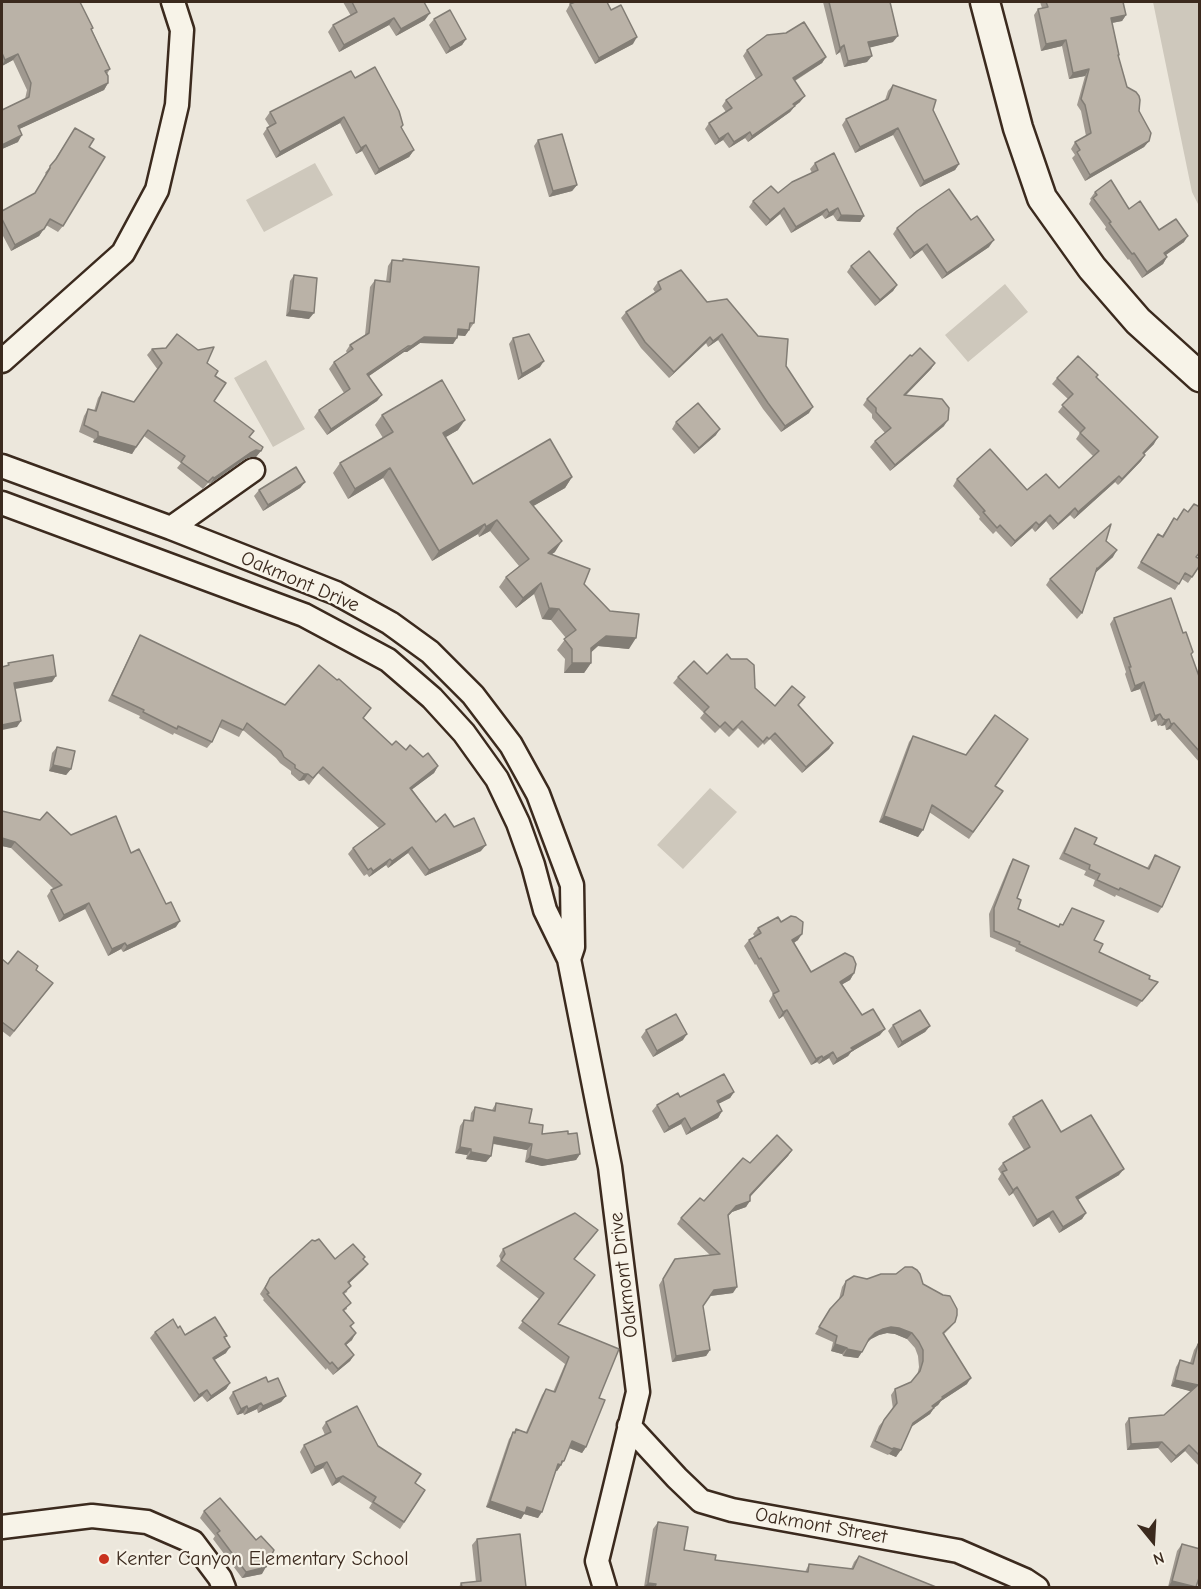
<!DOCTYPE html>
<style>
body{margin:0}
#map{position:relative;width:1201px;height:1589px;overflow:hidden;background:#ece7dc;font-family:"Comic Neue",sans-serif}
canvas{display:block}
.frame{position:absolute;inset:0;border:3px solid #3b2a1e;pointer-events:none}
.north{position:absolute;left:1123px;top:1511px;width:60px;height:60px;-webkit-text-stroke:4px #f7f3e8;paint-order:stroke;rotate:162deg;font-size:16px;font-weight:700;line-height:24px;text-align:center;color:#3b2a1e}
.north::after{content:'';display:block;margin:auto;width:21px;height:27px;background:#3b2a1e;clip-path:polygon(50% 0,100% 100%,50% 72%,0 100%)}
</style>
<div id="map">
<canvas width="1201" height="1589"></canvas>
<div class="frame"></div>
<div class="north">N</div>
</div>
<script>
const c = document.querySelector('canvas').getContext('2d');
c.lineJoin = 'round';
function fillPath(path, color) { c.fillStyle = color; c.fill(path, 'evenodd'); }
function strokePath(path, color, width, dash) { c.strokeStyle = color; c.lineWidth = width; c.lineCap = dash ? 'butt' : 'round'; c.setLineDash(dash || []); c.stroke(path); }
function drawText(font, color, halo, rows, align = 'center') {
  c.font = font + ' "Comic Neue",sans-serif'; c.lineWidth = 4.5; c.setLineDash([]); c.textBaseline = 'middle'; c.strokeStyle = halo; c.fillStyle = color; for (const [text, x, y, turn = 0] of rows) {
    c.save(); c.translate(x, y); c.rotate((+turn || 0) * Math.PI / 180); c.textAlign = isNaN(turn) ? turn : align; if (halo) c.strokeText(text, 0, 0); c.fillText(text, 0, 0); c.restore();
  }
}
const green = new Path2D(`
 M1153 2H1199V206L1192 192Z
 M315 163 333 195 264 232 246 200Z
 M1005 284 1028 312 968 362 945 335Z
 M266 360 305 429 273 447 234 378Z
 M710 788 737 812 683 869 657 845Z`);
const minor = new Path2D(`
 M2 361 123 253 157 190 177 105 182 30 173 2
 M2 466 171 528 336 593 390 623 430 652 473 695 511 745 538 794 572 885 573 947 569 959 610 1167 638 1392 597 1561 605 1588
 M2 503 304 615 388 660 432 698 464 733 497 779 518 823 533 865 545 910 569 959
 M171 528 253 470
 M629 1426 677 1478 701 1501 732 1510 958 1551 1025 1580 1037 1588
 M2 1527 92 1516 147 1522 193 1542 220 1578 224 1588`);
const tertiary = new Path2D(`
 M985 2 1018 128 1042 198 1092 268 1138 321 1200 377`);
const wall = new Path2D(`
 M2 2 92 30 110 69 107 74 108 83 104 90 19 129 18 142 2 149V110L25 99 27 90 13 60 2 66Z
 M343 2H424L425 20 396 36 389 25 339 52 328 32 333 25 351 16Z
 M572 2H607L633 44 595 64 566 11 570 4 573 3Z
 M823 2H890L893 42 870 47 867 62 844 67 840 52 836 55Z
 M1040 2H1123L1126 15 1122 21 1112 23 1119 55 1118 56 1127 87 1139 111 1149 141 1144 147 1085 181 1072 158 1075 155 1071 149 1075 142 1086 136 1081 111 1077 105 1085 76 1069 79 1062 46 1041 51 1034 15 1038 9 1042 8Z
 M434 19 466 39 462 45 446 54 429 25Z
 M747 50 826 57 822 63 795 81 800 102 795 106 790 112 748 142 745 138 729 148 723 140 715 145 705 129 709 123 726 112 722 106 726 100 756 79 743 56Z
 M355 78 401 128 414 150 409 157 375 175 362 151 356 154 340 123 276 158 263 134 267 128 270 127 265 119 270 112Z
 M893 85 933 110 959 164 955 170 920 187 893 135 855 153 842 125 846 119 885 100 888 91Z
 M75 128 89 147 63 226 58 232 46 225 39 236 11 251 2 234V211L35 193 46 174 45 173 54 161Z
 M538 140 577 185 572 191 549 197 534 146Z
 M815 163 864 216 860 222 837 221 833 215 825 219 822 215 791 233 780 214 766 226 749 207 753 201 778 193 812 173 810 169Z
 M1095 192 1129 209 1159 230 1184 242 1166 255 1167 257 1163 264 1142 278 1129 259 1128 260 1105 229 1106 227 1089 204 1091 200 1090 199Z
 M897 228 989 247 942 279 922 250 910 259 893 234Z
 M403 259 474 323 465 336 457 335 453 344 420 343 407 352H404L369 376 382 395 377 401 327 435 314 417 319 410 344 393 329 369 334 362 347 353 346 351 350 345 365 335 370 287 375 280 386 282 388 266 392 260 402 261Z
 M851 266 897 285 893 291 875 306 847 272Z
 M294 275 309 319 286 316 290 281Z
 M658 282 707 302 758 336 786 366 809 413 781 432 763 409 718 340 708 347 706 343 669 378 641 348 621 318 626 312 655 292 653 289Z
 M513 338 540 367 518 380 509 344Z
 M152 349 207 363 215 376 214 401 249 437 263 447 256 457H251L245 459 210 484 208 483 203 489 177 468 181 463 144 436 132 454 93 442 94 439 79 432 84 416 88 409 94 411 98 398 102 392 134 402 158 370 147 355Z
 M912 356 935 363 931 369 905 396 944 426 890 471 870 447 875 441 885 433 872 418V414L863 405 867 399Z
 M1057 378H1096L1154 444 1144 454 1145 455 1141 461 1118 485 1115 482 1074 519 1070 515 1053 530 1046 521 1035 532 1032 528 1011 547 996 531 993 534 979 519 980 517 953 486 957 479 1027 490 1059 488 1093 456 1076 439 1080 433 1058 412 1068 399 1052 384Z
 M382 415 458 430 445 437 473 484 572 477 565 488 533 506 555 552 551 554 584 584 629 649 598 646 591 652V663L584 673H564L565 659 557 650 566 638 551 620 542 619 534 594 516 608 499 587 506 577 519 566 490 531 479 537 478 534 432 561 383 478 348 499 333 473 340 463 383 438 375 425Z
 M676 422 716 435 694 454 672 429Z
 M305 482 300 488 263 511 254 496 259 490Z
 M1174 518 1196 557 1200 565 1188 583 1182 579 1175 590 1137 568 1158 534 1162 536Z
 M1106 541 1113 557 1095 573 1082 613 1077 619 1046 585 1050 579Z
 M1114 618 1183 633 1193 652 1191 655 1200 679V763L1170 729 1166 730 1165 725 1161 726 1160 725 1158 726 1156 720 1151 722 1140 689 1131 692 1125 674 1126 672 1110 624Z
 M140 635 285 705 364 718 392 745 423 757 438 766 434 773 412 789 436 822 454 827 481 851 425 876 408 853 388 868 386 865 369 877 367 874 364 876 348 854 353 848 379 828 318 773 309 785 304 780 299 781 291 774V771L280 763 276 758 243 730 239 737 219 727 212 742 207 748 174 733 173 735 139 718 140 716 108 701 136 642Z
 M707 674 755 688 775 706 799 705 833 743 829 749 802 773 770 739 764 745 763 743 758 748 738 728 729 737 720 728 715 733 700 718 704 713 673 683 678 677Z
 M913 736 1003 791 969 839 929 812 918 837 879 822 909 742Z
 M57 747 71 769 66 775 49 771 52 753Z
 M2 811 71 835 131 853 176 927 123 952 121 949 108 956 85 909 59 922 47 896 51 890 54 889 11 848 2 846Z
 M1075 828 1094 844 1147 868 1155 855 1162 907 1158 913 1116 895 1115 897 1093 886 1095 880 1084 875 1086 871 1059 859 1071 835Z
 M1013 859 1018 909 1058 927 1060 924 1062 925 1072 908 1094 940 1099 952 1149 979 1153 988 1137 1007 1015 951 1016 948 990 937 989 914 1009 866Z
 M781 922 798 940 794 943 811 972 854 973 850 980 842 984 862 1015 880 1035 851 1052 848 1056 833 1065 829 1058 819 1064 817 1062 811 1065 783 1016 779 1019 769 1001 773 994 756 964 755 965 744 946 749 940 755 937 753 934 758 928Z
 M2 959 8 964 36 970 53 983 10 1037 2 1031Z
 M893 1025 930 1026 925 1032 898 1048 888 1031Z
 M646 1030 683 1040 653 1057 641 1037Z
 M734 1092 730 1098 718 1104 722 1111 718 1118 686 1135 681 1124 664 1133 652 1111 657 1105 680 1097Z
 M496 1103 529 1123 542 1134H568L580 1154 576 1160 542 1166 525 1162 527 1150 493 1144 491 1156 486 1162 466 1159 467 1155 455 1153 460 1126 464 1120 470 1121 471 1113 475 1107 492 1110Z
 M1013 1117 1061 1132 1119 1175 1078 1200 1086 1213 1082 1219 1059 1233 1049 1217 1033 1227 1013 1193 1009 1196 998 1179 1001 1174 998 1169 1003 1163 1024 1150 1008 1124Z
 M792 1150 788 1156 750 1197 746 1207 732 1212 728 1216 733 1293 710 1296 703 1306 710 1350 706 1356 672 1362 659 1285 675 1259 710 1255 677 1224 681 1218 704 1201 750 1163Z
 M503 1249 575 1260 558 1324 599 1398 586 1447 582 1453 569 1448 564 1461 557 1471H555L538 1518 524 1514 521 1519 486 1507 509 1439 516 1429 526 1432 542 1395 546 1389 553 1392 565 1364 518 1328 539 1299 496 1266 501 1260 499 1256Z
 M365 1257 363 1259 368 1264 363 1270 349 1283 347 1292 344 1294 347 1309 344 1311 354 1323 351 1327 352 1340 346 1345 354 1355 350 1361 333 1375 327 1368 326 1370 263 1300 264 1299 260 1294 270 1278 335 1259Z
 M867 1279 923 1284 955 1322 950 1328 944 1334 967 1384 941 1401 938 1405 934 1408 930 1414 911 1427 896 1457 889 1454 888 1455 870 1447 879 1426 893 1409 891 1395 895 1389 911 1382 917 1376 919 1367 918 1356 915 1348 907 1339 895 1334 887 1333 879 1335 871 1339 867 1343 858 1358 843 1356 842 1354 831 1351 833 1342 815 1334 830 1309 839 1299 842 1287 846 1281Z
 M178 1328 185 1335 225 1338 226 1353 214 1360 230 1383 226 1389 207 1402 202 1396 194 1402 150 1338 155 1332Z
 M1198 1344 1200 1345V1467L1185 1451 1171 1463 1158 1448 1127 1450 1125 1424 1129 1418 1164 1415 1191 1391 1171 1386 1176 1367 1180 1360 1190 1363 1194 1350Z
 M268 1382 286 1396 281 1402 258 1413 257 1409 244 1415 243 1413 237 1415 229 1398 233 1392Z
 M326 1422 378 1446 415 1483 425 1490 400 1529 369 1508 372 1503 339 1482 332 1486 323 1468 311 1474 300 1452 304 1445 325 1435 322 1428Z
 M204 1511 262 1574 242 1578 213 1539 215 1536 200 1518Z
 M658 1522 684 1550 715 1560 805 1572 809 1564 851 1569 854 1562 859 1556 936 1587H644L653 1529Z
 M477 1539 526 1587H459L461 1583 476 1582 472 1545Z
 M1182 1544 1196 1587H1168L1177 1551Z`);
const shadedWall = new Path2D(`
 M430 13 425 20 396 36 401 29Z
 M1126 15 1122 21 1106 24 1111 18Z
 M394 18 389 25 339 52 344 45Z
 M898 36 893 42 864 49 868 42Z
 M637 37 633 44 595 64 599 58Z
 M466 39 462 45 446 54 450 48Z
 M1066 40 1062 46 1041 51 1046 44Z
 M844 45 840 52 836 55 840 48Z
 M18 54 13 60 2 66 5 60Z
 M872 56 867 62 844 67 848 61Z
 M826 57 822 63 789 84 793 78Z
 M1089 69 1085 76 1069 79 1073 73Z
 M108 83 104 90 13 132 18 126Z
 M805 96 800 102 789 110 793 104Z
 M795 106 790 112 748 142 752 136Z
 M344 117 340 123 276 158 280 152Z
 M898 128 893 135 855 153 860 147Z
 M750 132 745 138 729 148 734 142Z
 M728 133 723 140 715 145 719 139Z
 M22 135 18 142 2 149V145Z
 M1149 141 1144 147 1085 181 1090 175Z
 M366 145 362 151 356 154 361 148Z
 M414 150 409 157 375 175 379 169Z
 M959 164 955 170 920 187 924 181Z
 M577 185 572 191 549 197 553 191Z
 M784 208 780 214 766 226 770 220Z
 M838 208 833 215 825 219 829 213Z
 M827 209 822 215 791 233 796 227Z
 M841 215 864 216 860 222 837 221Z
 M44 229 39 236 11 251 15 245Z
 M1188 236 1184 242 1160 259 1164 253Z
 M994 240 989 247 942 279 947 273Z
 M927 244 922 250 910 259 914 253Z
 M1167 257 1163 264 1142 278 1147 272Z
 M897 285 893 291 875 306 880 300Z
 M290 310 314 313 309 319 286 316Z
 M458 329 469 330 465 336 454 335Z
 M722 334 718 340 708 347 713 341Z
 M424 337 457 338 453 344 420 343 407 352H404L363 380 367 374Z
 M710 337 706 343 669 378 674 372Z
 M544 361 540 367 518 380 522 374Z
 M935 363 931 369 899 402 904 395Z
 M382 395 377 401 327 435 331 429Z
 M813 407 809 413 781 432 785 426Z
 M465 420 458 430 436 443 443 433Z
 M948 420 944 426 890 471 895 465Z
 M720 429 716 435 694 454 699 448Z
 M98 436 136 447 132 454 93 442Z
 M1158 437 1154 444 1139 459 1143 453Z
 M256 450 261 451 256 457H251L245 459 210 484 214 478 250 453Z
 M1145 455 1141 461 1118 485 1122 479Z
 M390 468 383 478 348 499 355 489Z
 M1119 476 1115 482 1074 519 1078 512Z
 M572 477 565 488 523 512 530 502Z
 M305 482 300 488 263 511 268 505Z
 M1075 508 1070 515 1053 530 1058 524Z
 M1050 515 1046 521 1035 532 1039 525Z
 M497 520 490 531 479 537 486 527Z
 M1036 522 1032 528 1011 547 1015 541Z
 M485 524 478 534 432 561 439 551Z
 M562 541 555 552 540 563 548 553Z
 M1117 550 1113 557 1093 575 1097 569Z
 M541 583 534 594 516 608 523 598Z
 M549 608 559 609 551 620 542 619Z
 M606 636 636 638 629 649 598 646 584 659 591 648Z
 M572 663H591L584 673H564Z
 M56 676 52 682 10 690 14 683Z
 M1144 682 1140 689 1131 692 1135 686Z
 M1160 714 1156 720 1151 722 1155 716Z
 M1169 719 1165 725 1161 726 1165 720Z
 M21 721 17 727 2 730V725Z
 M1174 723 1170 729 1166 730 1171 724Z
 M833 743 829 749 802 773 806 767Z
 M53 765 71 769 66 775 49 771Z
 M438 766 434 773 406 794 410 788Z
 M304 774H308L304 780 299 781Z
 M884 816 923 830 918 837 879 822Z
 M2 838 15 842 11 848 2 846Z
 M486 845 481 851 425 876 429 870Z
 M412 847 408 853 388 868 392 861Z
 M390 859 386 865 369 877 373 871Z
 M89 903 85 909 59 922 64 915Z
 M180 921 176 927 123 952 127 946Z
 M802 934 798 940 788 946 792 940Z
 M125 943 121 949 108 956 112 949Z
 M854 973 850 980 836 988 840 982Z
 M787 1010 783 1016 779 1019 783 1012Z
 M930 1026 925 1032 898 1048 902 1042Z
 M885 1029 880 1035 851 1052 848 1056 833 1065 837 1059 851 1048Z
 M687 1034 683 1040 653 1057 657 1051Z
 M833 1052 829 1058 819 1064 823 1058Z
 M822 1056 817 1062 811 1065 816 1059Z
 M734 1092 730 1098 712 1107 717 1101Z
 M722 1111 718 1118 686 1135 691 1129Z
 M685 1118 681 1124 664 1133 669 1127Z
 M494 1137 532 1144 527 1150 490 1143Z
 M460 1147 471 1149 467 1155 455 1153Z
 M792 1150 788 1156 746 1201 750 1195Z
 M471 1152 491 1156 486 1162 466 1159Z
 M580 1154 576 1160 542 1166 525 1162 530 1156Z
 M1124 1169 1119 1175 1072 1203 1076 1197Z
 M1017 1187 1013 1193 1009 1196 1013 1190Z
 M750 1201 746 1207 732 1212 724 1221 736 1206Z
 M1053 1211 1049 1217 1033 1227 1037 1220Z
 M1086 1213 1082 1219 1059 1233 1063 1227Z
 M368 1264 363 1270 344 1288 348 1282Z
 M737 1287 733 1293 710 1296 714 1290Z
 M891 1327 899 1328 912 1333 907 1339 895 1334 887 1333 879 1335 871 1339 864 1345 869 1339 875 1333 883 1329Z
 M356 1333 352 1340 340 1350 345 1344Z
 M835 1344 847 1348 842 1354 831 1351Z
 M230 1347 226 1353 208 1364 213 1358Z
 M847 1349 862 1352 858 1358 843 1356Z
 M710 1350 706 1356 672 1362 676 1356Z
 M354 1355 350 1361 333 1375 338 1369Z
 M971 1378 967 1384 941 1401 938 1405 928 1412 932 1406 942 1397Z
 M1175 1380 1198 1385 1193 1392 1171 1386Z
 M230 1383 226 1389 207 1402 211 1396Z
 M207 1390 202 1396 194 1402 199 1395Z
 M286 1396 281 1402 258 1413 263 1406Z
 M261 1403 257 1409 244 1415 248 1409Z
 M247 1406 243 1413 237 1415 241 1409Z
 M934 1408 930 1414 908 1429 913 1423Z
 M572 1441 586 1447 582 1453 567 1447Z
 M1162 1442 1158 1448 1127 1450 1131 1444Z
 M1189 1445 1185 1451 1171 1463 1176 1456Z
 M894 1448 901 1450 896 1457 889 1454 888 1455Z
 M327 1462 323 1468 311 1474 315 1467Z
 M558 1464 561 1465 557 1471 553 1470Z
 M343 1476 339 1482 332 1486 336 1479Z
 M490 1501 527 1507 542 1512 538 1518 524 1514 521 1519 486 1507Z
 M266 1567 262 1574 242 1578 246 1572Z
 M1172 1581 1196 1587H1168Z
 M648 1583 656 1584 653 1587H644Z`);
const building = new Path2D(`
 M2 2H80L93 28 91 29 110 69 105 71 108 76V83L18 126 22 135 2 145V110L29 97 31 83 18 54 5 60 2 53Z
 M352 2H424L430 13 401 29 394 18 344 45 333 25 357 12Z
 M575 2H607L611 10 621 5 637 37 599 58 570 4Z
 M829 2H890L898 36 868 42 872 56 848 61 844 45 840 48Z
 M1046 2H1123L1126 15 1111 18 1119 55H1118L1127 87 1136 92 1139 96 1140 100 1139 111 1151 133 1149 141 1090 175 1077 152 1080 150 1075 142 1091 133 1085 105 1081 99 1089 69 1073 73 1066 40 1046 44 1038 9 1048 7Z
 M450 10 466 39 450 48 434 19Z
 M804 22 826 57 793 78 805 96 793 104 795 106 752 136 750 132 734 142 728 133 719 139 709 123 732 108 726 100 762 75 747 50 767 35 786 33Z
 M375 67 399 111 403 125 401 127 414 150 379 169 366 145 361 148 344 117 280 152 267 128 276 123 270 112 351 71 355 78Z
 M893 85 936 100 933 110 959 164 924 181 898 128 860 147 846 119 888 99Z
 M75 128 94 139 89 147 105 157 63 226 50 219 44 229 15 245 2 219V211L35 193 50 168V166L56 159Z
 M562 134 577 185 553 191 538 140Z
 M834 153 864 216 841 215 838 208 829 213 827 209 796 227 784 208 770 220 753 201 771 186 778 193 792 182 818 170 815 163Z
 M1111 180 1129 209 1140 201 1159 230 1176 219 1188 236 1164 253 1167 257 1147 272 1134 253 1132 254 1109 223 1111 222 1093 198 1097 195 1095 192Z
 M949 189 971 220 977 216 994 240 947 273 927 244 914 253 897 228 917 211Z
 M869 251 897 285 880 300 851 266Z
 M403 259 479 267 474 323H470L469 330 458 329 457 338 424 337 411 346H408L367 374 382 395 331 429 319 410 350 389 334 362 353 349 350 345 369 333 375 280 390 282 392 260 403 261Z
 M681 270 707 302 727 299 758 336 788 339 786 366 813 407 785 426 768 403 722 334 713 341 710 337 674 372 645 342 626 312 661 289 658 282Z
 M294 275 317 278 314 313 290 310Z
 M177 334 198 350 214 347 207 363 218 371 215 376 226 383 214 401 254 431 249 437 263 447 261 451 256 450 250 453 214 478 213 477 208 482 181 462 185 456 148 430 136 447 98 436V432L84 425 88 409 96 411 102 392 134 402 162 363 152 349 166 348Z
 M529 334 544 361 522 374 513 338Z
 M920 348 935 363 904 395 942 399 949 408 948 420 895 465 875 441 891 428 876 412V408L867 399 910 355 912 356Z
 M1078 356 1098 375 1096 377 1158 437 1143 453 1145 455 1122 479 1119 476 1078 512 1075 508 1058 524 1050 515 1039 525 1036 522 1015 541 1000 525 997 528 983 512 985 511 957 479 990 449 1027 490 1046 474 1059 488 1099 451 1080 433 1085 428 1062 405 1073 394 1057 378Z
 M442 380 465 420 443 433 473 484 550 439 572 477 530 502 562 541 548 553 590 569 584 584 610 611 639 614 636 638 606 636 591 648V663H572V649L564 639 576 630 559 609 549 608 541 583 523 598 506 577 529 559 497 520 486 527 485 524 439 551 390 468 355 489 340 463 393 432 382 415Z
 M698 403 720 429 699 448 676 422Z
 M296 467 305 482 268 505 259 490Z
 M1194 504 1200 507V552L1196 557 1200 559V565L1192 577 1185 573 1179 584 1141 562 1158 534 1163 537 1174 518 1177 520 1184 509 1188 512Z
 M1111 524 1106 541 1117 550 1097 569V568L1082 613 1050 579Z
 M1171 598 1183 633 1186 632 1193 652 1191 654 1200 679V752L1174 723 1171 724 1169 719 1165 720 1164 719H1163L1160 714 1155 716 1144 682 1135 686 1129 667H1131L1114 618Z
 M140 635 285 705 319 665 337 680 339 679 371 708 363 718 392 745 396 741 406 750 410 745 423 757 428 753 438 766 410 788 436 822 445 814 454 827 474 818 486 845 429 870 412 847 392 861 390 859 373 871 371 868 368 870 353 848 385 824 323 767 313 778 308 774H304L295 768V765L284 757 281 751 247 723 243 730 222 720 212 742 178 726 177 729 143 712 144 710 112 695Z
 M727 654 731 659H747L754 665 755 688 775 706 792 686 805 697 798 705 833 743 806 767 775 733 769 739 767 737 763 742 742 721 733 730 725 722 720 727 704 712 709 707 678 677 694 661 707 674Z
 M53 655 56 676 14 683 21 721 2 725V667L9 665 8 663Z
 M995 715 1028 739 995 786 1003 791 973 832 932 805 923 830 884 816 913 736 966 755Z
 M57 747 75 751 71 769 53 765Z
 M2 811 40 820 47 812 71 835 116 816 131 853 139 849 166 904 171 902 180 921 127 946 125 943 112 949 89 903 64 915 51 890 62 885 15 842 2 838Z
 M1075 828 1097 838 1094 844 1149 869 1155 855 1180 867 1162 907 1120 888 1119 890 1097 880 1100 874 1089 869 1090 865 1064 853Z
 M1013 859 1029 866 1017 898 1021 900 1018 909 1059 927 1060 924 1063 925 1072 908 1104 921 1094 940 1103 944 1099 952 1150 976 1149 979 1158 982 1142 1001 1019 944 1020 942 994 931V908Z
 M791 916 796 917 803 922 802 934 792 940 811 972 845 953 853 957 856 964 854 973 840 982 862 1015 873 1009 885 1029 851 1048 853 1050 837 1059 833 1052 823 1058 822 1056 816 1059 787 1010 783 1012 773 994 779 991 761 958 759 959 749 940 761 933 758 928 778 917 781 922Z
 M18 951 38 966 36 970 53 983 14 1031 2 1022V959L8 964Z
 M920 1010 930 1026 902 1042 893 1025Z
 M676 1014 687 1034 657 1051 646 1030Z
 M724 1074 734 1092 717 1101 722 1111 691 1129 685 1118 669 1127 657 1105 678 1093 680 1097Z
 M1042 1100 1061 1132 1091 1115 1124 1169 1076 1197 1086 1213 1063 1227 1053 1211 1037 1220 1017 1187 1013 1190 1002 1172 1007 1170 1003 1163 1030 1147 1013 1117Z
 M496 1103 532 1109 529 1123 543 1125 542 1134 568 1131V1134L577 1133 580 1154 547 1160 530 1156 532 1144 494 1137 491 1156 471 1152V1149L460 1147 464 1120 473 1121 475 1107 495 1111Z
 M777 1135 792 1150 750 1195V1201L736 1206 728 1215 737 1287 714 1290 703 1306 710 1350 676 1356 663 1279 675 1259 720 1254 681 1218 700 1198 704 1201 743 1158 750 1163Z
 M575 1213 598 1230 574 1259 595 1275 558 1324 619 1349 599 1398 605 1400 586 1447 572 1441 564 1461H562L561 1465 558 1464 542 1512 527 1507 525 1513 490 1501 513 1432 515 1433 516 1429 527 1433 546 1389 555 1392 569 1357 522 1321 544 1293 501 1260 505 1254 503 1249Z
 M319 1239 335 1259 353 1244 365 1257 363 1259 368 1264 348 1282 351 1286 343 1293 351 1303 343 1310 354 1323 350 1326 356 1333 345 1344 354 1355 338 1369 332 1362 330 1364 282 1310 267 1294 269 1293 265 1288 270 1278 312 1240 315 1241Z
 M905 1267H912L917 1270 920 1274 923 1284 943 1295 950 1296 957 1309V1315L955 1322 943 1333 971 1378 942 1397 943 1398 932 1406 934 1408 913 1423 901 1450 894 1448 892 1449 875 1441 884 1420 897 1403 895 1389 911 1382 920 1371 923 1361V1350L919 1342 912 1333 899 1328 891 1327 883 1329 875 1333 869 1339 862 1352 847 1349V1348L835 1344 837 1336 819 1327 830 1309 843 1295 846 1281 854 1276 867 1279 881 1274H896Z
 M215 1317 227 1336 224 1337 230 1347 213 1358 230 1383 211 1396 207 1390 199 1395 155 1332 173 1319 178 1328 180 1326 185 1335Z
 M1198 1344 1200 1345V1456L1189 1445 1176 1456 1162 1442 1131 1444 1129 1418 1164 1415 1198 1385 1175 1380 1180 1360 1193 1364Z
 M266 1377 268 1382 278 1378 286 1396 263 1406 261 1403 248 1409 247 1406 241 1409 233 1392Z
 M357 1406 378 1446 421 1474 415 1483 425 1490 404 1522 373 1502 376 1497 343 1476 336 1479 327 1462 315 1467 304 1445 331 1432 326 1422Z
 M220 1498 256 1540 261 1536 274 1550 266 1567 246 1572 217 1533 220 1531 204 1511Z
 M658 1522 688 1527 684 1550 716 1555 715 1560 808 1572 809 1564 853 1569 859 1556 936 1587H655L656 1584 648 1583Z
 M520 1534 526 1587H462L461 1583 481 1581 477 1539Z
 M1182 1544 1200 1549V1575L1196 1587 1172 1581Z`);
const markers = [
 [104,1559,6,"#c8321e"]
];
const streetNames = [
 ["Oakmont Drive",300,582,23],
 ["Oakmont Drive",624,1275,-97],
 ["Oakmont Street",821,1526,10]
];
const poiNames = [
 ["Kenter Canyon Elementary School",116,1559]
];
fillPath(green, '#cec8bc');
strokePath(minor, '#3b2a1e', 27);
strokePath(tertiary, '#3b2a1e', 33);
strokePath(minor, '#f7f3e8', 22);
strokePath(tertiary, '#f7f3e8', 28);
fillPath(wall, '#a09990');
fillPath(shadedWall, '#827d75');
fillPath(building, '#bab2a7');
strokePath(building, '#827d75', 1.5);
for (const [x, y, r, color] of markers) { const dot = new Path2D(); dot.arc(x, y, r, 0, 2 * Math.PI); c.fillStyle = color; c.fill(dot); strokePath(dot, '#f7f3e8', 2); }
drawText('20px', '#3b2a1e', '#f7f3e8', streetNames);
drawText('20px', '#3b2a1e', '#f7f3e8', poiNames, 'left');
</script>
